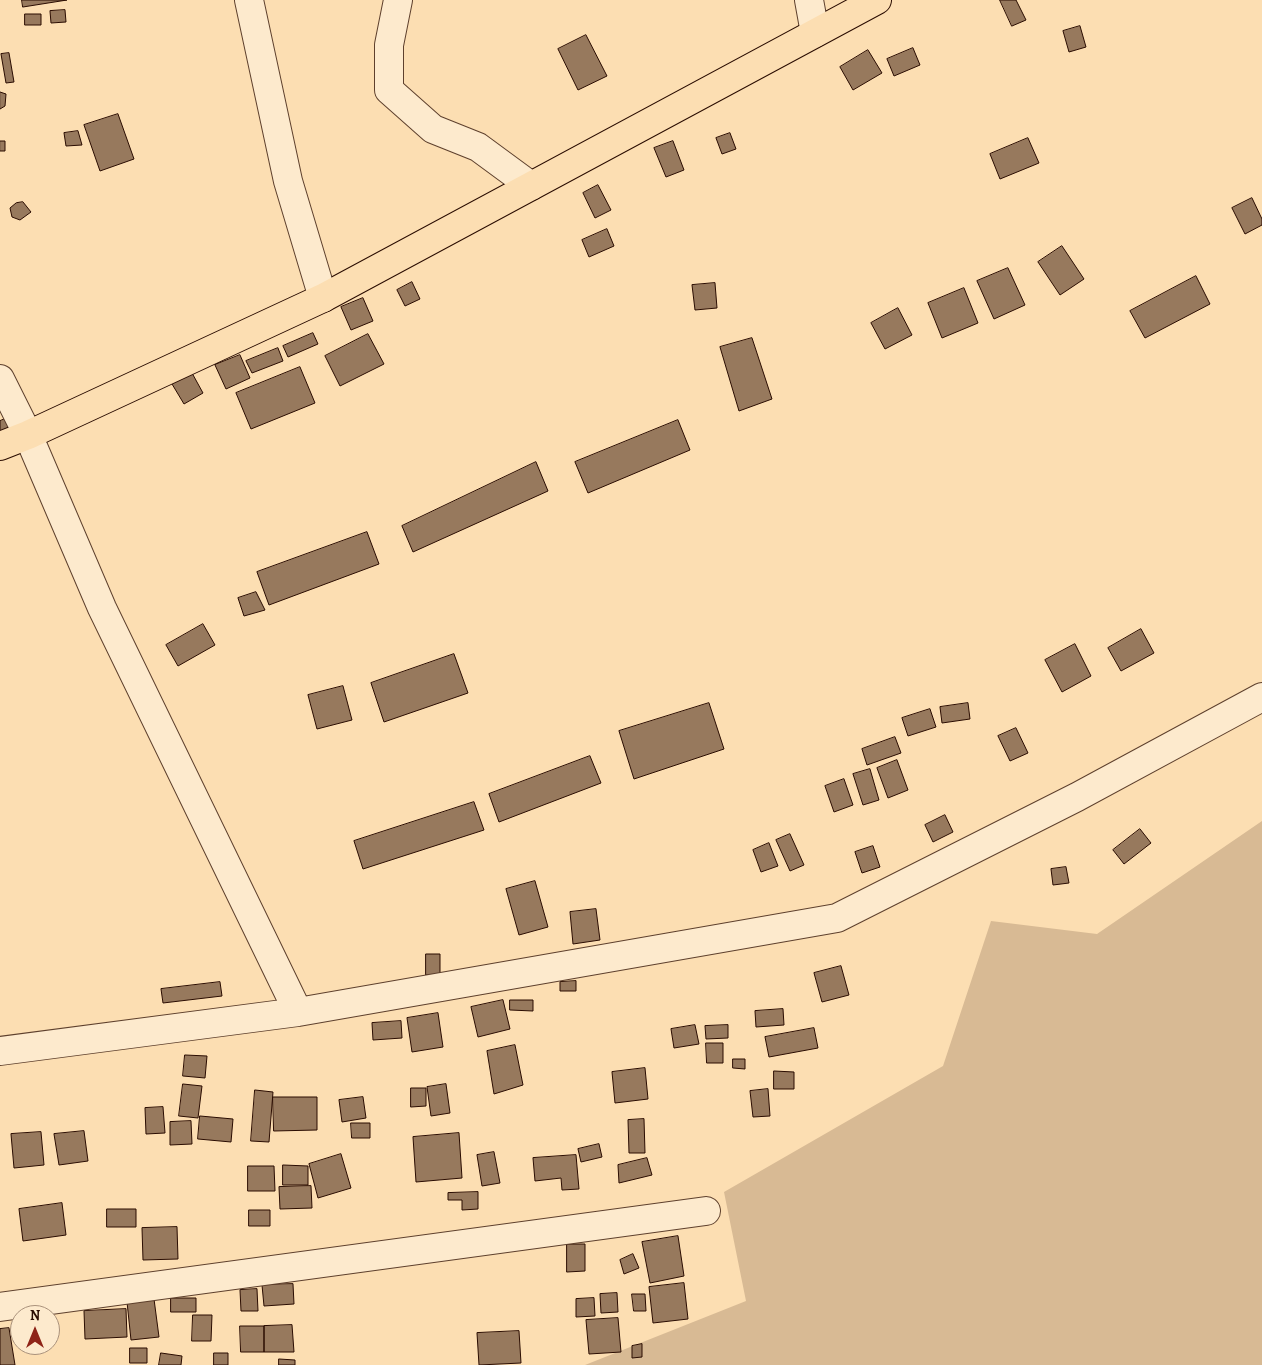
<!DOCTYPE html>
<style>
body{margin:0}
#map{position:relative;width:1262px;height:1365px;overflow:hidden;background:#fcdeb2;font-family:Alegreya,serif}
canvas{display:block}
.north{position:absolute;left:10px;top:1305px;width:50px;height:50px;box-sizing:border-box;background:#fdeacd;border:1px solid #a9917b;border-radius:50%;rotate:0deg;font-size:14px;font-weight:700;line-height:20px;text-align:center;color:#2a0c01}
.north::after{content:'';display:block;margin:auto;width:18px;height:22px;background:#8f2418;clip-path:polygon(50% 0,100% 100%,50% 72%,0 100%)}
</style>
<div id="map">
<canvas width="1262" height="1365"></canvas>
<div class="north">N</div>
</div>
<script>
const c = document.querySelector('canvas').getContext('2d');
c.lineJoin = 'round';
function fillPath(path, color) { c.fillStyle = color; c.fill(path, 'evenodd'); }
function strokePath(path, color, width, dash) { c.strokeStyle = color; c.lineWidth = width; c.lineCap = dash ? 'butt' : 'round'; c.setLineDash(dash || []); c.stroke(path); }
const green = new Path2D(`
 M1262 821V1365H585L746 1301 724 1192 943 1066 991 921 1097 934Z`);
const building = new Path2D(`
 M22 0H67L23 7Z
 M1000 0H1016L1026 20 1012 26Z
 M65 10 66 22 51 23 50 11Z
 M25 14H41V25H25Z
 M1080 26 1086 47 1069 52 1063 31Z
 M586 35 607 76 578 90 558 49Z
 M913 48 920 65 894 76 887 59Z
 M868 50 882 73 853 90 840 67Z
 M9 53 14 82 6 83 1 54Z
 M0 92 6 94 5 106 0 109Z
 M118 114 134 159 100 171 84 125Z
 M78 131 82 145 66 146 64 133Z
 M730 133 736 149 722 154 716 138Z
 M1028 138 1039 163 1000 179 990 154Z
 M0 141H5V151H0Z
 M673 141 684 170 666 177 654 148Z
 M598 185 611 210 595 218 583 193Z
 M1252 198 1262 219V225L1245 234 1232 208Z
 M23 202 31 212 20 220 12 217 10 208 16 203Z
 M607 229 614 246 589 257 582 240Z
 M1062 246 1084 279 1060 295 1038 262Z
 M1008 268 1025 305 994 319 977 281Z
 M1196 276 1210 304 1145 338 1130 311Z
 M412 282 420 299 405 306 397 290Z
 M715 283 717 308 695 310 692 285Z
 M964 288 978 323 942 338 928 303Z
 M363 298 373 321 351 330 341 307Z
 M898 308 912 335 885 349 871 323Z
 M313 333 318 344 288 357 283 346Z
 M368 334 384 364 340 386 325 356Z
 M752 338 772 399 739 411 720 347Z
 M278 348 283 361 252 373 246 361Z
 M240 355 250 378 226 389 215 365Z
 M300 367 315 403 251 429 236 393Z
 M192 373 203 393 184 404 172 384Z
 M5 419 10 430 0 434V421Z
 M678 420 690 450 588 493 575 462Z
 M536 462 548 491 413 552 402 526Z
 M367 532 379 564 269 605 257 572Z
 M256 592 265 610 244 616 238 598Z
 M203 624 215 645 178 666 166 645Z
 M1141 629 1154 653 1121 671 1108 648Z
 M1075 644 1091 676 1062 692 1045 660Z
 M454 654 468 693 384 722 371 683Z
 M343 686 352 720 317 729 308 695Z
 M709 703 724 749 634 779 619 731Z
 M968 703 970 719 942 723 940 707Z
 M930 709 936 727 908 736 902 718Z
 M1016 728 1028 753 1010 761 998 736Z
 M895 737 901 753 867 765 862 749Z
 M590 756 601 783 499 822 489 794Z
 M897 760 908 790 888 798 877 768Z
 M870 769 879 800 863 805 853 774Z
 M844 779 853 805 834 812 825 786Z
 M474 802 484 830 363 869 354 841Z
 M945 815 953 832 933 842 925 825Z
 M1140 829 1151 843 1124 864 1113 850Z
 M790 834 804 865 790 871 776 840Z
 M769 843 778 866 761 872 753 850Z
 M873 846 880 867 862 873 855 852Z
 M1066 867 1069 883 1053 885 1051 869Z
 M535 881 548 927 519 935 506 889Z
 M596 909 600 940 573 944 570 912Z
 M426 954H440V975H426Z
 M841 966 849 995 822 1002 814 973Z
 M576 981V991H560V982Z
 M220 982 222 996 163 1003 161 989Z
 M503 1000 510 1029 478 1037 471 1007Z
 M510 1000H533V1011L510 1010Z
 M783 1009 784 1025 756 1027 755 1011Z
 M438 1013 443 1047 412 1052 407 1018Z
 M401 1021 402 1038 373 1040 372 1023Z
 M695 1025 699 1044 674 1048 671 1029Z
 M728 1025V1038L706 1039 705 1026Z
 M814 1028 818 1048 769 1057 765 1037Z
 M706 1043H723V1063H707Z
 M515 1045 523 1085 494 1094 487 1051Z
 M185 1055 207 1056 205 1078 183 1076Z
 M733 1059H745V1069L733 1068Z
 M645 1068 648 1099 615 1103 612 1072Z
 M774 1071 794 1072V1089H774Z
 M183 1084 202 1086 198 1118 179 1116Z
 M446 1084 450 1113 431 1116 427 1087Z
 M411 1088H426V1106L411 1107Z
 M768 1089 770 1116 753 1117 750 1091Z
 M255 1090 273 1092 269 1142 251 1141Z
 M273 1097H317V1130L274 1131Z
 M363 1097 366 1118 342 1122 339 1100Z
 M163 1107 165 1133 146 1134 145 1108Z
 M200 1116 233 1119 231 1142 198 1139Z
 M644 1119 645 1153H629L628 1120Z
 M191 1121 192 1144 170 1145V1122Z
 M351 1123H370V1138H352Z
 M84 1131 88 1161 59 1165 54 1134Z
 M41 1132 44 1165 14 1168 11 1134Z
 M459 1133 462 1178 416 1182 413 1137Z
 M599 1144 602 1157 581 1162 578 1149Z
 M494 1152 500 1183 482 1186 477 1155Z
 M341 1154 351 1188 318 1198 309 1164Z
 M576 1155 579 1189 562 1190 561 1178 535 1181 533 1158Z
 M647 1158 652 1175 619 1183 618 1165Z
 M283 1165 308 1166V1185H283Z
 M248 1166H274L275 1191H248Z
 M311 1186 312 1208 280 1209 279 1187Z
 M478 1192V1209L462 1210V1200H448V1193Z
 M62 1203 66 1235 23 1241 19 1209Z
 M107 1209H136V1227H107Z
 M249 1210H270V1226H249Z
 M177 1227 178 1259 143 1260 142 1228Z
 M678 1236 684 1276 650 1283 642 1242Z
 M567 1244H585V1271L567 1272Z
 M633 1254 639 1268 624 1274 620 1260Z
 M684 1283 688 1319 653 1323 649 1287Z
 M293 1284 294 1304 264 1306 262 1285Z
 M257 1289 258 1311H241L240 1290Z
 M617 1293 618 1312 601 1313 600 1294Z
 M632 1294H645L646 1311H634Z
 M171 1298H196V1312H171Z
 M594 1298 595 1316 576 1317V1299Z
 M154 1299 159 1337 131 1340 127 1302Z
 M126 1309 127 1337 85 1339 84 1311Z
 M193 1315H212L211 1341H192Z
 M618 1318 621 1352 589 1354 586 1320Z
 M292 1325 294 1352H264V1326Z
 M240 1326H264V1352H241Z
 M9 1328 15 1365H0V1329Z
 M519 1331 521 1363 479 1365 477 1333Z
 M642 1344V1357L632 1358V1346Z
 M130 1348H147V1363H130Z
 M161 1353 182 1356 181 1365H159Z
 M214 1353H228V1365H214Z
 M279 1359 295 1360V1365H279Z`);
const minor = new Path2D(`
 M249 0 288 181 323 298
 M398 0 389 45V90L433 129 478 147 531 186
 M809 0 815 33
 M0 379 28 435 102 608 298 1012
 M0 1051 298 1012 837 918 1077 797 1262 697
 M0 1307 706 1211`);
const highway = new Path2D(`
 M0 446 28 435 323 298 877 0`);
fillPath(green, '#d8ba94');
fillPath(building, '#97795d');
strokePath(building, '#2a0c01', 1);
strokePath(minor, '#5e402d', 30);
strokePath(highway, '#2a0c01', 30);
strokePath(minor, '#fdeacd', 28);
strokePath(highway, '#fcdeb2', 28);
</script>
